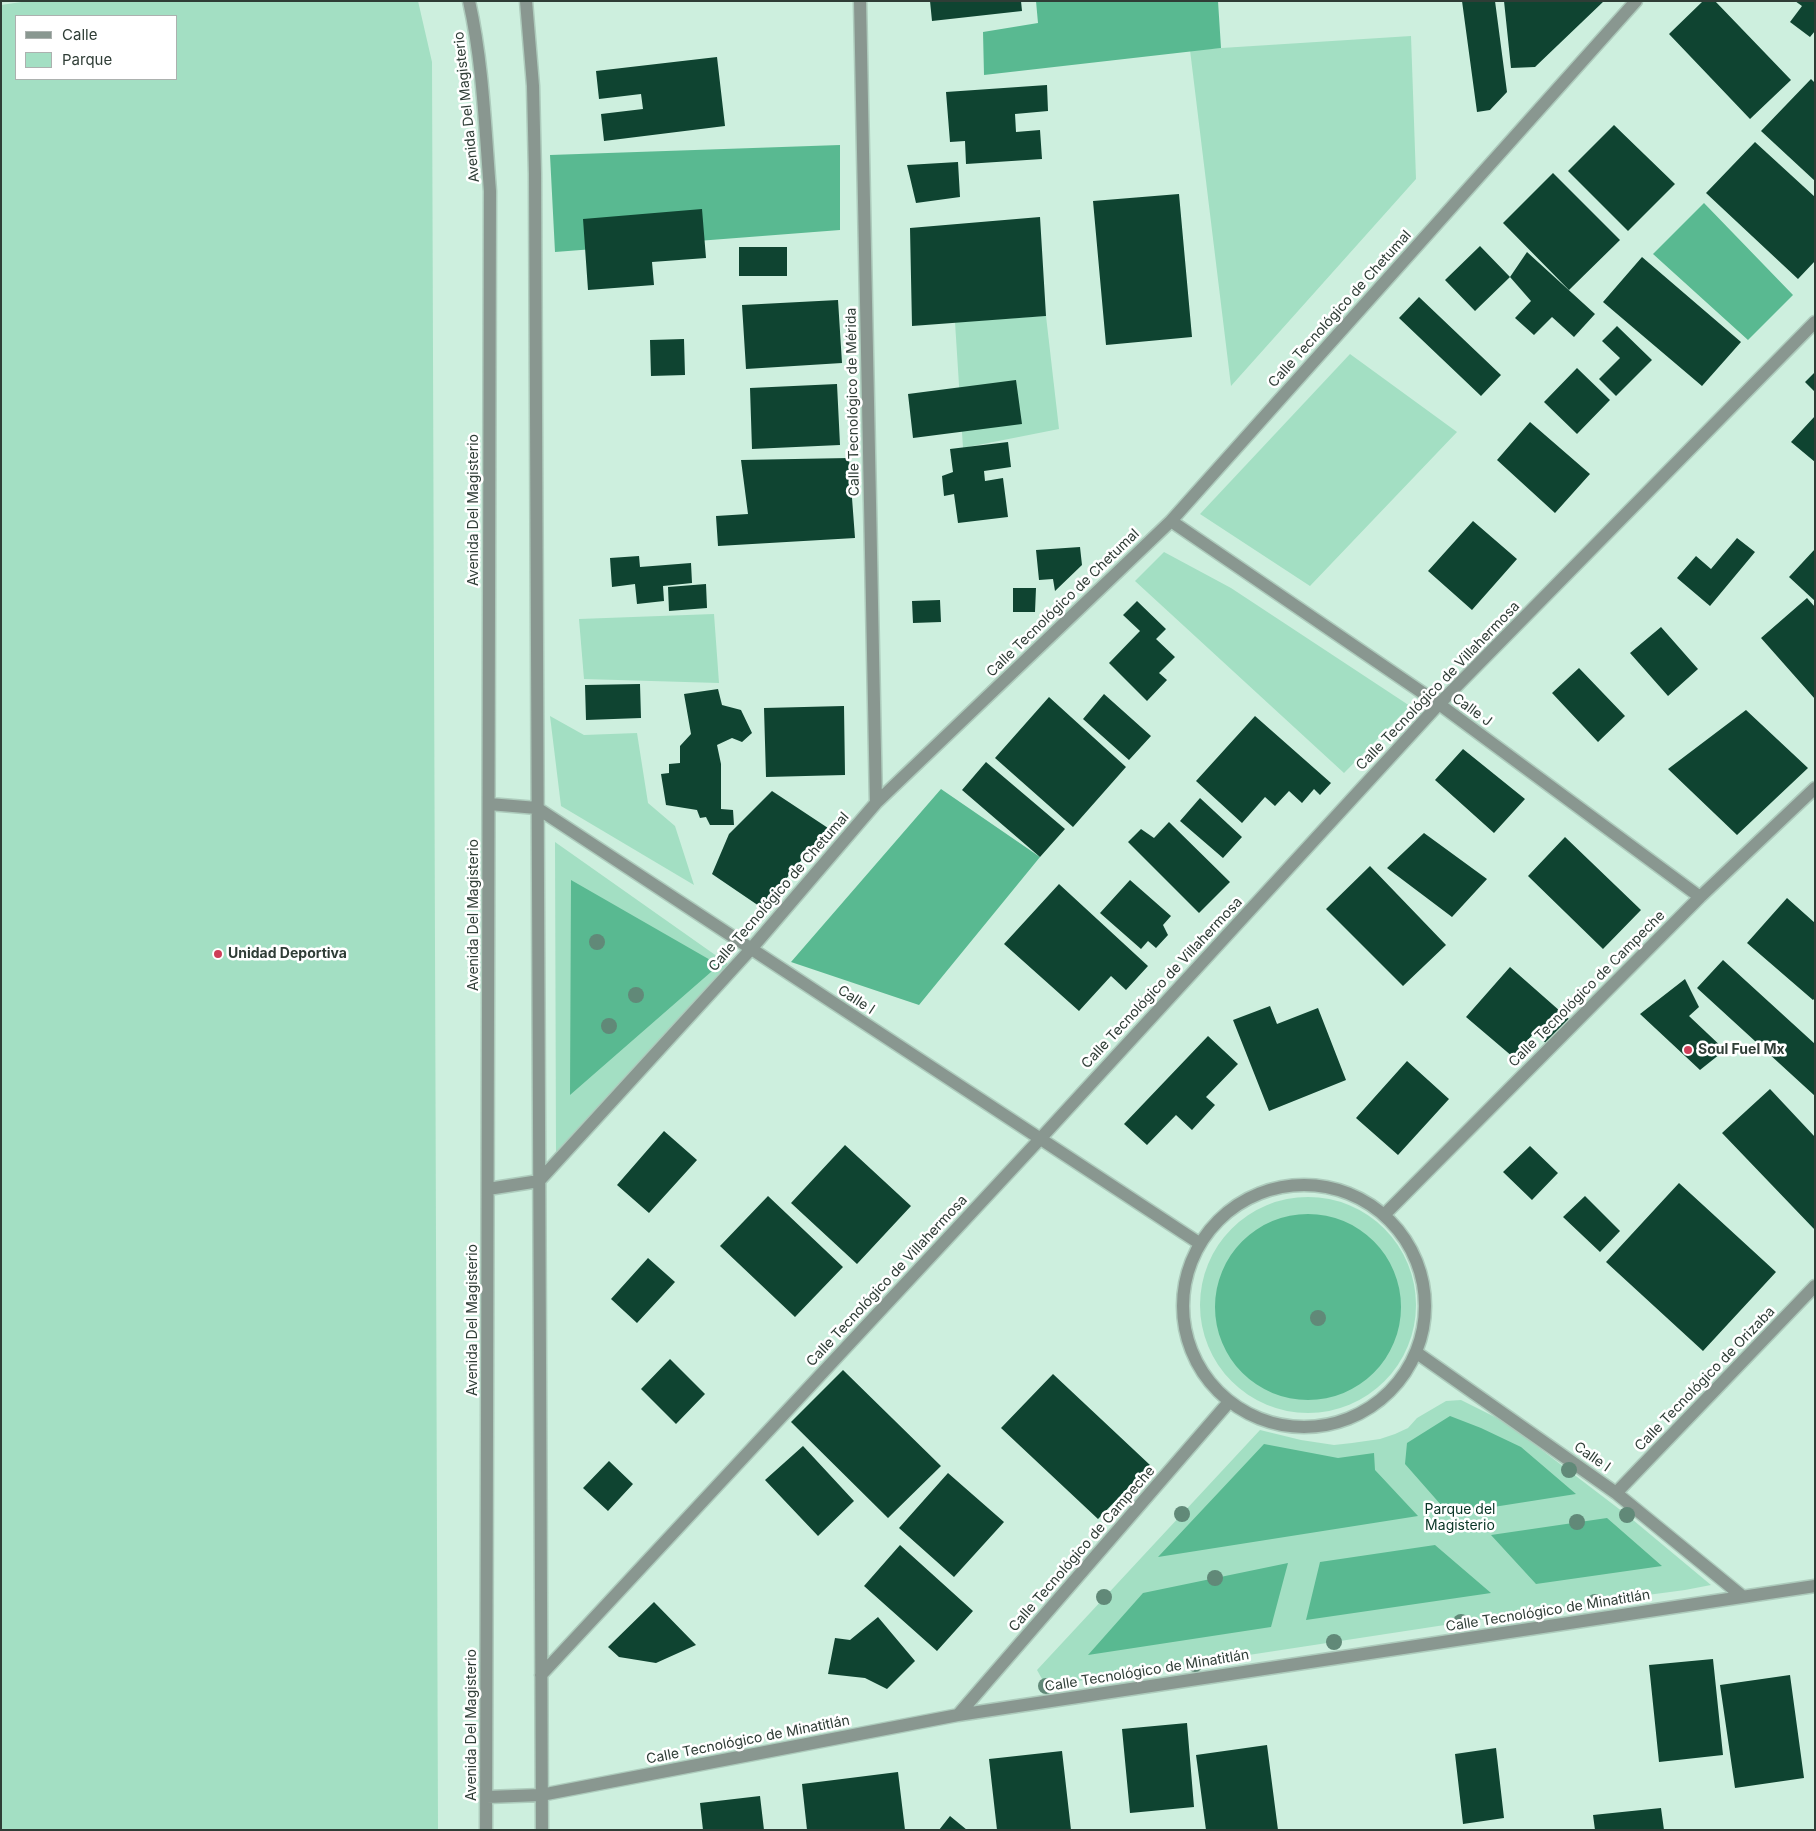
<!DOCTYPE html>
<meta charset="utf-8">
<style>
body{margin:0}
#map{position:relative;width:1816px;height:1831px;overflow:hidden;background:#cdefde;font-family:Inter,sans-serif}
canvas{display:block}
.frame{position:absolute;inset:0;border:2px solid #2f3d36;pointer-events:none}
.legend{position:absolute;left:15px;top:15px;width:162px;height:65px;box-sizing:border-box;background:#fff;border:1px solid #acb1af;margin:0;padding:6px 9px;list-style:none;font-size:15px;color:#2f3d36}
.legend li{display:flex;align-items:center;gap:10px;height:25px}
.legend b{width:25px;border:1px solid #acb1af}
</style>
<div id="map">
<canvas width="1816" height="1831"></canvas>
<div class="frame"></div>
<ul class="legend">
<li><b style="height:6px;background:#899790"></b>Calle</li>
<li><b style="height:14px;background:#a3dfc3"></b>Parque</li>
</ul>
</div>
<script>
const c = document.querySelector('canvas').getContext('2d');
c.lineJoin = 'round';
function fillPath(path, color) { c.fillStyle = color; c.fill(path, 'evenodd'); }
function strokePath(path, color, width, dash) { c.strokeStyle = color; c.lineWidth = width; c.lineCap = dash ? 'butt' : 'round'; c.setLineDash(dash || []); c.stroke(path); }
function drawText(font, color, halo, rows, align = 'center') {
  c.font = font + ' Inter,sans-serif'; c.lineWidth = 5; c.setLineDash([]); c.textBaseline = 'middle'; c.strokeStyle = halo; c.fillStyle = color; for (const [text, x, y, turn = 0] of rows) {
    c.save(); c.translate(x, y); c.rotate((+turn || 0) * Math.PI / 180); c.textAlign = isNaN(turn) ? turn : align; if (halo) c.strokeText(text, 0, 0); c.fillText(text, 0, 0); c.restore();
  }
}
const green = new Path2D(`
 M28 1H418L432 62 438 1830H1V5ZM16 16H176V79H16Z
 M1411 36 1416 179 1231 386 1190 50Z
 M1046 316 1059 429 963 448 955 322Z
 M1350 354 1457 432 1310 586 1200 514Z
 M1164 552 1231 588 1410 706 1344 773 1135 581Z
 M714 614 719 683 584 679 579 619Z
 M550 716 584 735 637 733 648 803 675 826 694 885 561 806Z
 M555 842 728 964 556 1152Z
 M1200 1305a108 108 0 1 1 216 0a108 108 0 1 1-216 0Z
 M1461 1400 1505 1422 1627 1515 1711 1585 1685 1590 1595 1602 1046 1686 1037 1670 1260 1430 1301 1440 1334 1445 1352 1443 1380 1439 1395 1434 1408 1428 1417 1418 1446 1401Z`);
const forest = new Path2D(`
 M1036 1H1218L1221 48 984 75 983 32 1038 23Z
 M840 145V230L555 252 550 155Z
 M1704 203 1793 295 1748 340 1653 254Z
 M941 789 1040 857 919 1005 791 962Z
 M571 880 719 965 570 1095Z
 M1215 1307a93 93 0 1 1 186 0a93 93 0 1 1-186 0Z
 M1450 1416 1481 1428 1521 1447 1576 1494 1449 1514 1405 1464 1407 1443Z
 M1264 1444 1338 1458 1374 1453 1375 1470 1418 1516 1158 1557Z
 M1607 1518 1662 1566 1536 1584 1491 1535Z
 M1435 1545 1491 1593 1306 1620 1320 1562Z
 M1288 1563 1271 1627 1088 1655 1143 1593Z`);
const building = new Path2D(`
 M930 1H1021L1022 11 932 21Z
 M1462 1H1495L1507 92 1490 110 1477 112Z
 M1504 1H1604L1535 67 1511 68Z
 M1703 1H1715L1791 80 1750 119 1669 34Z
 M1795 1H1815V31L1810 37 1790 22 1802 6Z
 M717 57 725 126 604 141 601 114 643 109 641 94 599 99 596 71Z
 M1811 79 1815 83V181L1761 131Z
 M1047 85 1048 111 1015 114 1016 132 1040 130 1042 159 966 164 965 141 950 142 946 92Z
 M1614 125 1675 184 1628 231 1568 171Z
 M1755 142 1815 197V261L1798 279 1706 193Z
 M958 162 960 197 916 203 907 165Z
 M1553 173 1620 240 1569 290 1503 223Z
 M1179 194 1192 337 1106 345 1093 201Z
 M702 209 706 258 652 262 654 285 588 290 583 219Z
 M1040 217 1046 316 912 326 910 228Z
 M1480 246 1510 277 1527 252 1595 314 1574 337 1552 317 1534 335 1515 318 1531 301 1510 277 1475 311 1445 280Z
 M739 247H787V276H739Z
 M1642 257 1741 342 1702 386 1603 302Z
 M1419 297 1501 375 1481 396 1399 318Z
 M838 300 842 363 746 369 742 305Z
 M1617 326 1652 360 1616 396 1599 379 1620 358 1602 341Z
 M684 339 685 375 651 376 650 340Z
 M1577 368 1610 400 1577 434 1544 402Z
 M1815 372V392L1805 382Z
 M1016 380 1022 424 913 438 908 394Z
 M837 384 840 445 752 449 750 388Z
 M1815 416V462L1791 442Z
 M1530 422 1590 474 1555 513 1497 460Z
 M1008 442 1011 467 984 471 985 481 1003 478 1008 517 958 523 954 494 944 496 942 476 953 472 950 449Z
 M849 458 855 538 718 546 716 516 748 514 741 460Z
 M1473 521 1517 559 1472 610 1428 571Z
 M1737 538 1755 552 1710 606 1677 578 1696 556 1711 569Z
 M1080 547 1082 565 1055 591 1053 579 1039 580 1036 550Z
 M1815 549V601L1789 577Z
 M639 556 640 567 691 563 692 583 663 586 664 601 637 604 635 584 612 587 610 558Z
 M706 584 707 608 669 611 668 587Z
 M1013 588H1036L1035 612H1013Z
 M1807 598 1815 607V699L1761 638Z
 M940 600 941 622 913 623 912 601Z
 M1137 601 1166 629 1156 639 1175 657 1159 673 1167 680 1147 701 1109 663 1140 631 1123 615Z
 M1661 627 1698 669 1668 696 1630 653Z
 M1579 668 1625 716 1598 742 1552 693Z
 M640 684 641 718 586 720 585 685Z
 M718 689 722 705 741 710 752 733 742 742 732 738 717 745 721 764V809L733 810 734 825H710L706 817 700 818 697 810 666 805 661 774 669 773V764L680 763V746L691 734 684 694Z
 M1104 694 1151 736 1129 760 1083 719Z
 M1049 697 1126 767 1073 827 995 758Z
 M844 706 845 775 766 777 764 708Z
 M1746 710 1808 768 1737 835 1668 769Z
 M1255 716 1331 783 1320 795 1314 789 1302 803 1289 791 1275 806 1265 797 1242 823 1196 781Z
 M1463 749 1525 799 1494 833 1435 780Z
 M986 762 1065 829 1040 857 962 790Z
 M772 791 828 828 762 908 712 874 729 834Z
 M1200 798 1242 837 1223 858 1180 821Z
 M1169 822 1230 882 1199 913 1128 842 1141 829 1154 838Z
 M1424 833 1487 879 1452 917 1387 868Z
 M1565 837 1641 910 1603 949 1528 876Z
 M1370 866 1446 945 1403 986 1326 909Z
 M1130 880 1171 916 1163 925 1168 935 1156 948 1148 941 1141 949 1100 913Z
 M1059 884 1148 966 1126 990 1111 976 1079 1011 1004 944Z
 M1787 898 1815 923V998L1813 1000 1747 943Z
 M1723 960 1815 1044V1096L1697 988Z
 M1510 967 1569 1019 1547 1044 1534 1033 1513 1057 1466 1017Z
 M1685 979 1699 1007 1689 1016 1725 1050 1700 1070 1640 1014Z
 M1270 1006 1277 1024 1318 1008 1346 1080 1269 1111 1233 1020Z
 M1208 1036 1238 1064 1206 1097 1215 1105 1192 1130 1176 1115 1147 1145 1124 1124Z
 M1407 1061 1449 1099 1398 1155 1356 1118Z
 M1770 1089 1815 1137V1230L1722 1133Z
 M664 1131 697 1160 649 1213 617 1185Z
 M845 1145 911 1206 857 1264 791 1203Z
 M1530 1146 1558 1173 1532 1200 1503 1172Z
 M1679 1183 1776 1272 1703 1351 1606 1262Z
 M768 1196 843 1267 795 1317 720 1246Z
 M1585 1196 1620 1231 1600 1252 1563 1217Z
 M648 1258 675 1282 637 1323 611 1299Z
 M670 1359 705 1394 676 1424 641 1389Z
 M843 1370 941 1466 888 1518 791 1422Z
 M1053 1374 1150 1465 1098 1519 1001 1428Z
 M803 1446 854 1501 818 1536 765 1480Z
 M609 1461 633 1484 608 1511 583 1488Z
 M948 1473 1004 1522 954 1577 899 1528Z
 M900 1545 973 1611 937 1651 864 1586Z
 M654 1602 696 1645 656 1663 619 1657 608 1647Z
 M878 1617 915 1661 887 1689 865 1678 828 1674 835 1638 850 1640Z
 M1713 1659 1723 1755 1659 1762 1649 1665Z
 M1790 1675 1804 1778 1735 1788 1720 1685Z
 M1187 1723 1194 1807 1130 1813 1122 1729Z
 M1267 1745 1278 1830H1206L1196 1755Z
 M1496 1748 1504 1818 1463 1824 1455 1754Z
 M1062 1751 1071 1830H997L989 1759Z
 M898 1772 905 1830H807L802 1784Z
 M760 1796 764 1830H703L700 1803Z
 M1661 1808 1664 1830H1595L1593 1815Z
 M950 1816 967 1830H939Z`);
const minor = new Path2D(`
 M469 1C483 63 485 128 490 191L486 1830
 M526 1 533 86 535 174 542 1830
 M860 1 876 803
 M1171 521 1439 704 1700 897
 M489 804 537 808 1199 1243
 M1183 1306a121 121 0 1 1 242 0a121 121 0 1 1-242 0Z
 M488 1189 539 1181 751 949 876 803 1171 521 1636 1
 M1385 1214 1700 897 1815 788
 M1417 1353 1616 1493 1742 1596
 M1616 1493 1815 1286
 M541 1675 1040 1139 1439 704 1815 322
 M958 1715 1229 1402
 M487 1797 541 1795 958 1715 1815 1586`);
const trees = [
 [597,942],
 [636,995],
 [609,1026],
 [1318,1318],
 [1569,1470],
 [1182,1514],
 [1627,1515],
 [1577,1522],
 [1215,1578],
 [1104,1597],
 [1595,1602],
 [1461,1622],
 [1334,1642],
 [1195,1664],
 [1046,1686]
];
const markers = [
 [218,954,5,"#ce3e58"],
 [1688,1050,5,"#ce3e58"]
];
const streetNames = [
 ["Avenida Del Magisterio",467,107,-96],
 ["Calle Tecnológico de Chetumal",1340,309,-48],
 ["Calle Tecnológico de Mérida",853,402,-91],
 ["Avenida Del Magisterio",474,510,-90],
 ["Calle Tecnológico de Chetumal",1063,603,-44],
 ["Calle Tecnológico de Villahermosa",1438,686,-46],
 ["Calle J",1472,710,36],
 ["Calle Tecnológico de Chetumal",779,892,-49],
 ["Avenida Del Magisterio",474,915,-90],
 ["Calle Tecnológico de Villahermosa",1162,983,-47],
 ["Calle Tecnológico de Campeche",1587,989,-45],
 ["Calle I",856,1000,33],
 ["Calle Tecnológico de Villahermosa",887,1281,-47],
 ["Avenida Del Magisterio",473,1320,-90],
 ["Calle Tecnológico de Orizaba",1705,1379,-46],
 ["Calle I",1592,1457,35],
 ["Calle Tecnológico de Campeche",1082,1549,-49],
 ["Calle Tecnológico de Minatitlán",1548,1611,-9],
 ["Calle Tecnológico de Minatitlán",1147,1671,-9],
 ["Avenida Del Magisterio",472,1725,-90],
 ["Calle Tecnológico de Minatitlán",748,1740,-11]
];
const poiNames = [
 ["Unidad Deportiva",228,954],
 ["Soul Fuel Mx",1698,1050]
];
const parkNames = [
 ["Parque del",1460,1510],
 ["Magisterio",1460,1526]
];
fillPath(green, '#a3dfc3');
fillPath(forest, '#59b991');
fillPath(building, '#0f4431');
strokePath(minor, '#adcbbc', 15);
strokePath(minor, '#899790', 12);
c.fillStyle = '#618978';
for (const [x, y] of trees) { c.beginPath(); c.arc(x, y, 8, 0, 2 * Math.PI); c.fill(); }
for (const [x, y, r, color] of markers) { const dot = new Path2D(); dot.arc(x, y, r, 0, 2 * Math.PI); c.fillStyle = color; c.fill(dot); strokePath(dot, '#fff', 2); }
drawText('14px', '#2f3d36', '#fff', streetNames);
drawText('bold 14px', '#2f3d36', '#fff', poiNames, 'left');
drawText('14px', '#083525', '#fff', parkNames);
</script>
